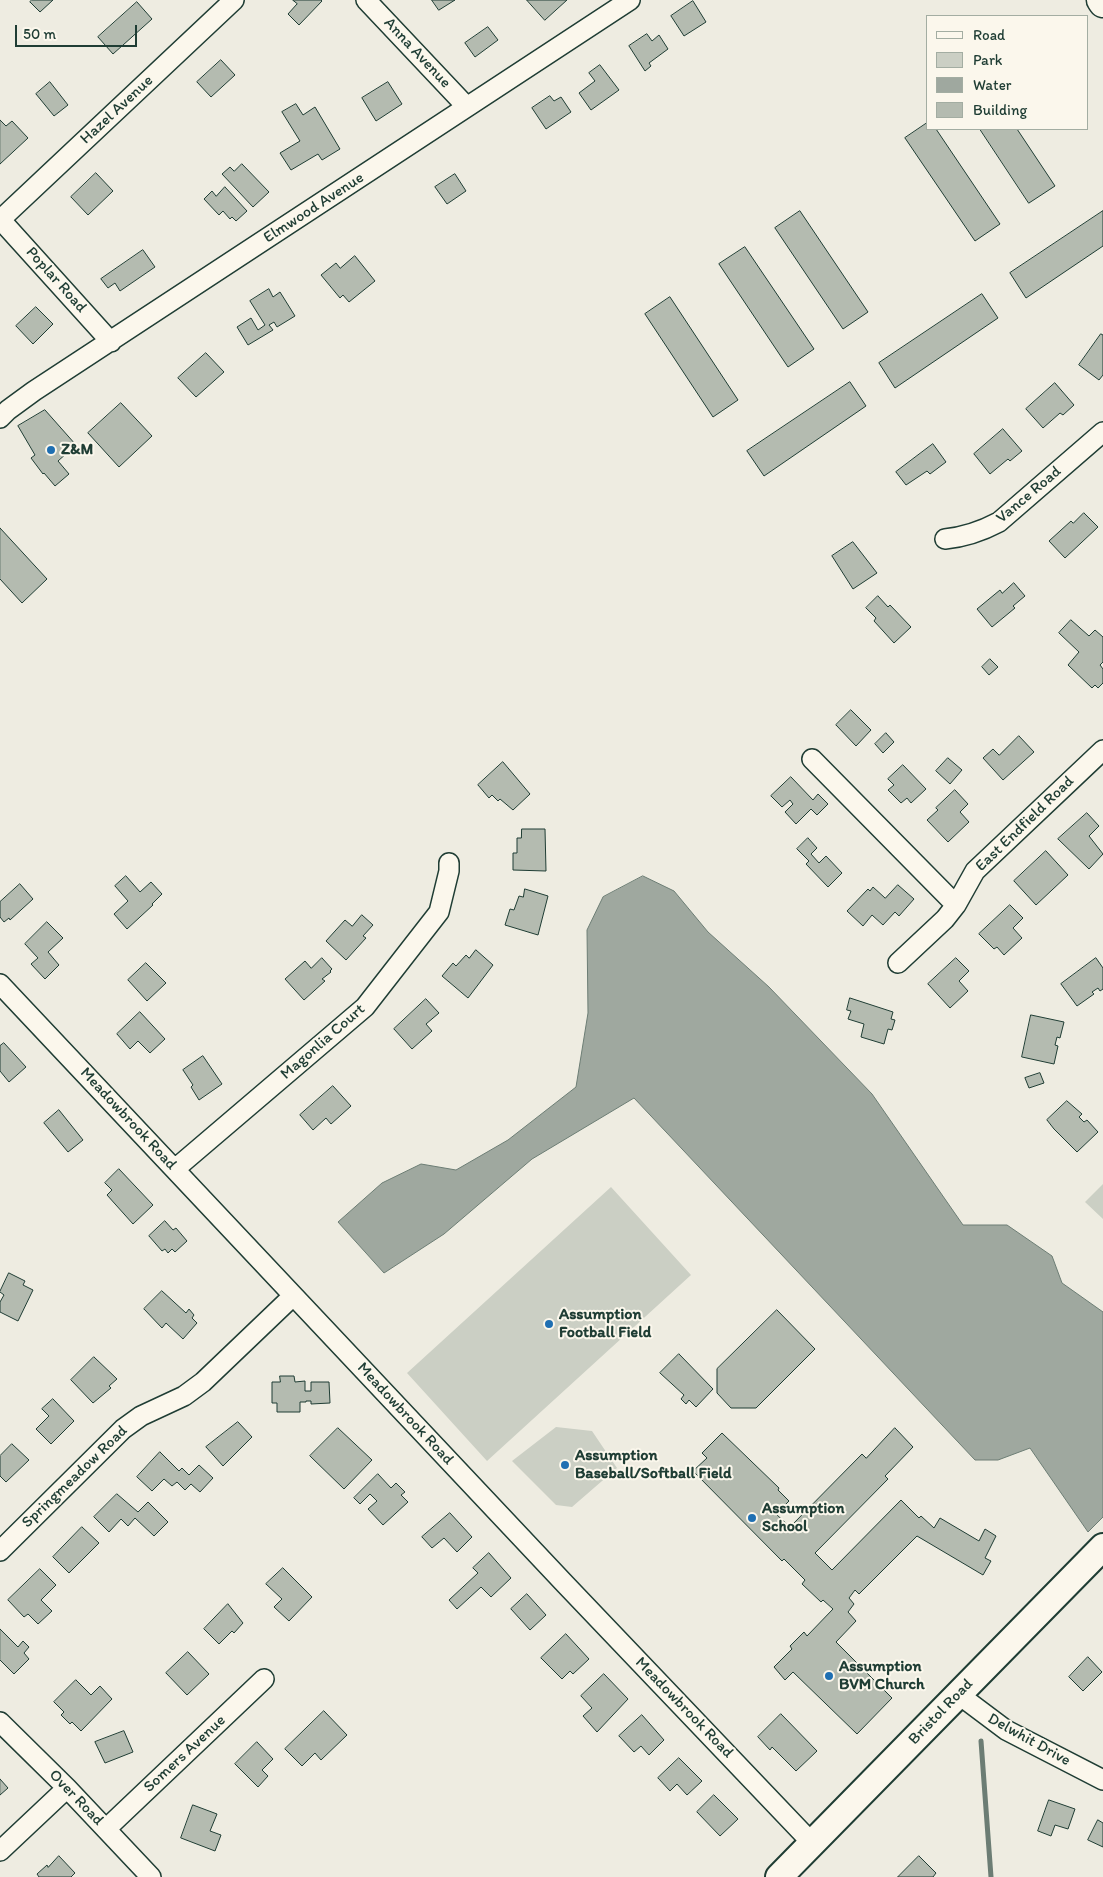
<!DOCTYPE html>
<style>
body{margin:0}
#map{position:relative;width:1103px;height:1877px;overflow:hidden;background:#eeece1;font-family:Itim,sans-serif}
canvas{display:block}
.legend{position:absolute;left:926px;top:15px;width:162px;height:115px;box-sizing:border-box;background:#fbf7ec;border:1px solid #a3ada2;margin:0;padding:6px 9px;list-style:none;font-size:15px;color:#1f3d34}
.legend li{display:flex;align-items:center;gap:10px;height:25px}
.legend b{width:25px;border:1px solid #a3ada2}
.scale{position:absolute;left:15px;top:25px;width:122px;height:22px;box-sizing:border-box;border:2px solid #1f3d34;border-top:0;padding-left:6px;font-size:15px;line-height:18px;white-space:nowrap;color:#1f3d34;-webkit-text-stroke:4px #fbf7ec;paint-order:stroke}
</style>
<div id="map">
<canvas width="1103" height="1877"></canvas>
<ul class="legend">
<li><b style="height:6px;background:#fbf7ec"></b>Road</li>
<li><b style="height:14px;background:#cbcfc4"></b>Park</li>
<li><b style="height:14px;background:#9fa89f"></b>Water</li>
<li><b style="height:14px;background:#b4bbb0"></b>Building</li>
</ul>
<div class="scale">50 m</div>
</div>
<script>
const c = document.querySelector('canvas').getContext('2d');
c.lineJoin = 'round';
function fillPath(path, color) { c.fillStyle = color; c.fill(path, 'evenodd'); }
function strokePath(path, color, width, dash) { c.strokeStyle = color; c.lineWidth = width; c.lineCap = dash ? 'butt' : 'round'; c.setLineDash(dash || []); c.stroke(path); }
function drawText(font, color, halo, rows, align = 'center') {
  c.font = font + ' Itim,sans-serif'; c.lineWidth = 4; c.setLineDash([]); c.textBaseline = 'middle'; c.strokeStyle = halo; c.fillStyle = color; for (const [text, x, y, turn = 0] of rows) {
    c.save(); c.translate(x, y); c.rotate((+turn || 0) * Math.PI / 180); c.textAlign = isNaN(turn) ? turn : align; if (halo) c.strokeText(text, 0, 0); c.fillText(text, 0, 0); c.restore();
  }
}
const green = new Path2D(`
 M1103 1184V1219L1085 1202Z
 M611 1187 691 1275 487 1461 407 1373Z
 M556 1427 592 1431 617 1468 572 1507 556 1505 512 1461Z`);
const water = new Path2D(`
 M643 876 674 891 708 932 769 987 872 1094 963 1225H1007L1052 1256 1062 1283 1103 1312V1517L1088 1532 1030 1448 998 1460H975L634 1098 532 1159 444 1234 384 1273 338 1222 382 1183 421 1164 456 1170 508 1140 576 1087 588 1013 587 930 603 897Z`);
const stream = new Path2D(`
 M981 1741 991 1877`);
const building = new Path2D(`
 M32 0H53L40 12 30 2Z
 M293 0H321L322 1 299 25 288 14 297 4Z
 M432 0H455L439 10Z
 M527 0H567L545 20Z
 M693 1 706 22 684 36 671 16Z
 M137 2 152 19 113 54 98 37Z
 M488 27 498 40 475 57 465 43Z
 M647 34 652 41 659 35 668 49 649 63 651 66 645 71 629 46Z
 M221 60 235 75 211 97 197 82Z
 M600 65 619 90 591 110 579 93 595 81 589 73Z
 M50 82 68 105 54 116 36 94Z
 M388 82 402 104 376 121 362 98Z
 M550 96 554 101 561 97 571 112 546 129 532 108Z
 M296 104 303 115 315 107 340 149 322 160 318 154 291 170 280 153 300 141 282 112Z
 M0 120 6 126 12 121 28 138 0 164Z
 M927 123V129H936L1000 224 975 241 905 138Z
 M980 129H1017L1055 186 1029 203Z
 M242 164 269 192 253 207 222 174 230 167 234 171Z
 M96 173 113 191 88 215 71 197Z
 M455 174 466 191 447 204 435 187Z
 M225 187 247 211 236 221 232 217 230 219 223 211 219 215 204 199 212 191 216 196Z
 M800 211 868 312 843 329 775 228Z
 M1103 211V246L1026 298 1010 273Z
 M745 247 814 349 788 367 719 264Z
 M143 250 155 267 120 291 115 283 108 288 101 279Z
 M355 256 375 281 349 302 343 295 340 298 321 275 336 263 340 268Z
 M269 289 273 297 280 292 295 316 277 327 274 322 269 325 273 330 248 345 237 327 251 318 258 330 265 325 250 301Z
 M982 294 998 318 895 388 879 363Z
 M670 297 738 400 713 417 645 314Z
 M36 307 53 324 33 344 16 326Z
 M1101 334 1103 335V375L1099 380 1079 365Z
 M206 353 224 372 196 397 178 378Z
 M850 382 866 406 764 476 747 451Z
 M1055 383 1074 405 1063 415 1060 413 1043 428 1026 409Z
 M121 403 152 436 119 467 88 433Z
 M45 410 76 445 58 461 69 474 55 486 44 473 43 474 31 458 35 455 18 426Z
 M1003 429 1022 451 1010 461 1008 459 990 474 974 454Z
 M933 444 946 462 930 474 927 471 906 485 896 472Z
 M1084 513 1098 527 1065 558 1049 541 1071 521 1073 523Z
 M0 528 47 579 22 603 0 579Z
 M853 542 877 573 853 589 832 556Z
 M1014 583 1025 596 1013 606 1015 608 992 627 977 609 1000 590 1002 593Z
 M878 596 888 607 890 605 911 627 894 643 874 621 876 618 866 608Z
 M1071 620 1089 636 1095 630 1103 637V662L1100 665 1103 669V683L1098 688 1095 685 1092 688 1068 665 1079 652 1059 633Z
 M990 659 998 667 989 675 982 667Z
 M851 710 871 730 856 746 836 725Z
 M886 733 894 742 883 753 875 744Z
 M1019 736 1034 752 1003 780 983 758 993 749 999 755Z
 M948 758 962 770 950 784 936 771Z
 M503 762 530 794 513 810 500 799 498 801 492 795 489 798 478 785Z
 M903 765 926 789 911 803 907 798 901 803 888 790 894 785 888 779Z
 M791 777 813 800 818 794 828 804 817 815 811 809 796 824 785 812 793 804 790 800 782 807 771 796Z
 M955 790 968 804 960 812 969 822 948 842 927 820 938 810 936 808Z
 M1087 813 1099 826 1089 836 1103 854 1089 869 1058 839Z
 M522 829H545L546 871 513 870V853H517V838H521Z
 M808 838 817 848 811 854 819 863 826 856 842 873 828 887 806 864 809 861 797 849Z
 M1046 851 1068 875 1036 905 1014 881Z
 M126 876 140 892 151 882 162 894 152 904 153 905 127 929 114 914 128 901 115 886Z
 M20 884 33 899 10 920 9 918 4 922 0 917V902Z
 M898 885 914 899 899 916 895 912 883 925 872 915 863 926 847 911 868 889 870 891 873 887 885 898Z
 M525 889 548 896 538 935 505 925 510 909 514 910 519 896 523 897Z
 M1010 905 1023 918 1013 928 1022 938 1004 955 997 947 994 949 979 934Z
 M362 915 373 925 363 936 366 938 346 960 326 941 345 920 352 926Z
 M47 922 63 938 48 952 59 965 45 979 31 964 38 958 25 944Z
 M476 950 493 965 468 998 442 976 453 963 456 966 466 955 469 958Z
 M322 958 332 969 330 971 331 972 322 979 325 981 304 1000 285 979 305 961 311 968Z
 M956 958 969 971 959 981 968 991 950 1008 928 984Z
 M1096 958 1103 968V989L1100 991 1098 988 1092 992 1094 994 1077 1006 1061 984Z
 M146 963 166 983 147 1001 128 980Z
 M850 998 893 1012 891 1019 895 1020 892 1030 888 1029 884 1044 861 1037 864 1024 848 1019 851 1011 847 1010Z
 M426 999 439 1013 426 1024 432 1031 412 1049 394 1029Z
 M140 1012 165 1039 150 1053 138 1041 130 1049 117 1034Z
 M1031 1015 1064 1022 1060 1038 1057 1037 1055 1045 1058 1046 1054 1064 1022 1057Z
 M4 1043 26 1067 9 1082 0 1071V1046Z
 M203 1056 222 1084 199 1100 191 1087 193 1085 183 1070Z
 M1040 1073 1044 1083 1029 1088 1025 1078Z
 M333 1086 351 1106 331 1124 326 1118 313 1130 300 1115Z
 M1067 1101 1082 1114 1079 1117 1084 1122 1087 1120 1098 1132 1077 1152 1054 1129 1047 1120Z
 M59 1110 83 1140 68 1152 44 1123Z
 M119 1169 153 1205 133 1224 107 1195 112 1190 105 1183Z
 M165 1221 173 1230 176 1228 187 1241 175 1252 172 1249 168 1253 165 1249 162 1251 149 1236Z
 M9 1273 25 1281 23 1285 33 1290 18 1321 0 1312V1302L4 1295 0 1292Z
 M162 1291 186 1313 189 1309 194 1315 192 1318 197 1323 183 1339 166 1323 162 1328 144 1309Z
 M777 1310 815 1349 756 1408H731L717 1393V1369Z
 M679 1354 713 1389 696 1407 689 1400 686 1404 681 1399 684 1395 660 1373Z
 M94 1357 117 1379 109 1386 111 1388 93 1403 71 1380Z
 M280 1376H294L295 1382 305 1381V1391H311V1382H329L330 1403 311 1404V1401H306V1402H300V1412H277V1403H272V1382H280Z
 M53 1399 74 1421 51 1444 36 1429 49 1416 42 1409Z
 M238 1422 252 1437 223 1466 206 1447Z
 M338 1428 372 1460 344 1489 310 1456Z
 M895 1428 913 1447 885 1476 888 1479 815 1553 832 1570 901 1500 919 1518 921 1516 934 1528 940 1518 979 1541 985 1529 996 1536 985 1558 991 1561 983 1575 917 1536 859 1594 855 1590 849 1598 854 1604 848 1612 856 1621 836 1642 892 1698 857 1734 793 1672 785 1680 774 1667 792 1649 790 1646 804 1632 807 1636 833 1609 823 1600 821 1602 802 1584 805 1580 784 1559 782 1561 693 1471 707 1458 702 1453 722 1433 779 1488 778 1490 789 1501 776 1514 790 1527 862 1454 866 1458Z
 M12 1444 29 1460 6 1482 0 1476V1456Z
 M160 1452 179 1471 182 1468 189 1475 199 1465 213 1478 200 1492 191 1484 185 1490 177 1482 172 1486 164 1479 152 1491 137 1477Z
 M378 1474 391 1488 396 1483 405 1492 401 1495 408 1502 383 1525 368 1509 377 1501 370 1494 360 1504 354 1498Z
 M117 1494 138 1512 148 1502 168 1522 154 1536 135 1518 128 1526 121 1519 109 1532 94 1517Z
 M450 1513 472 1537 457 1552 444 1538 432 1548 422 1537Z
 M82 1527 99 1543 69 1573 53 1557Z
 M489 1553 511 1578 491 1597 481 1587 457 1609 449 1600 478 1573 473 1568Z
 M283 1568 312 1597 289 1621 274 1607 282 1599 266 1584Z
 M40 1569 56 1585 41 1600 52 1611 38 1624 28 1614 24 1617 8 1600Z
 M527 1594 546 1615 530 1630 511 1609Z
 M228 1604 243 1623 234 1633 232 1631 219 1644 204 1629Z
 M0 1629 18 1647 23 1641 29 1647 24 1653 29 1659 14 1674 0 1660Z
 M566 1634 589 1659 573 1674 570 1671 562 1679 541 1658Z
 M188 1652 209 1674 187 1695 166 1673Z
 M1088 1657 1102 1672 1083 1691 1069 1677Z
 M604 1674 628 1699 597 1732 583 1716 592 1708 581 1696Z
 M76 1680 91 1695 100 1686 112 1699 81 1731 72 1722 70 1724 61 1715 64 1712 54 1702Z
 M324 1711 347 1735 321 1760 315 1753 302 1766 285 1749Z
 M781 1714 817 1751 796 1771 772 1747 770 1750 758 1737Z
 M642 1715 664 1740 649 1755 641 1746 634 1752 619 1736Z
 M124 1731 133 1752 105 1763 95 1742Z
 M257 1742 273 1759 262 1770 268 1776 258 1787 235 1764Z
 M679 1758 702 1781 687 1795 677 1784 670 1791 658 1778Z
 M0 1779 8 1788 0 1795Z
 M714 1795 738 1819 720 1836 697 1812Z
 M1049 1800 1075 1809 1068 1829 1055 1825 1051 1836 1038 1831Z
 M193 1805 217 1814 210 1831 221 1835 215 1851 181 1838Z
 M1098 1820 1103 1823V1847L1088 1840Z
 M59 1856 75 1873 71 1877H39L37 1874 47 1865 48 1867Z
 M919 1856 936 1873 933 1877H898Z`);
const minor = new Path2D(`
 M366 0 467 107
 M0 219 111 342
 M0 220 234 0
 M0 418 8 410 34 391 630 0
 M945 539C965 537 982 531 999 522L1103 432
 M812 759 956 905
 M898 963 945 919 956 905 975 871 1103 750
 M0 984 565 1584 812 1843
 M175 1169 365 1007 439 912 449 871V863
 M0 1551 123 1429 141 1416 184 1396 203 1382 293 1296
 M958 1694 1006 1730 1103 1780
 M0 1722 67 1788 151 1877
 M106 1829 264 1679
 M0 1851 67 1788`);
const secondary = new Path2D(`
 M779 1877 1103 1547`);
const primary = new Path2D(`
 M1101 0 1103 3`);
const markers = [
 [51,450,5,"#1f6fb2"],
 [549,1324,5,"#1f6fb2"],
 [565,1465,5,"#1f6fb2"],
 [752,1518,5,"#1f6fb2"],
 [829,1676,5,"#1f6fb2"]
];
const streetNames = [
 ["Anna Avenue",417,53,47],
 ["Hazel Avenue",117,110,-43],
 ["Elmwood Avenue",314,208,-33],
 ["Poplar Road",56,280,48],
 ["Vance Road",1029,495,-40],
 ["East Endfield Road",1025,824,-44],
 ["Magonlia Court",323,1042,-41],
 ["Meadowbrook Road",128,1119,47],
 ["Meadowbrook Road",405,1414,47],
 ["Springmeadow Road",75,1477,-44],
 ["Meadowbrook Road",684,1708,46],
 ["Bristol Road",941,1712,-46],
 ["Delwhit Drive",1029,1740,29],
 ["Somers Avenue",185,1754,-43],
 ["Over Road",76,1798,46]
];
const poiNames = [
 ["Z&M",61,450],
 ["Assumption",559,1315],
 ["Football Field",559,1333],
 ["Assumption",575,1456],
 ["Baseball/Softball Field",575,1474],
 ["Assumption",762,1509],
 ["School",762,1527],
 ["Assumption",839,1667],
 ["BVM Church",839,1685]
];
fillPath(green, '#cbcfc4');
fillPath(water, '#9fa89f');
strokePath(water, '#6c7d74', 1);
strokePath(stream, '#6c7d74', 5);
fillPath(building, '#b4bbb0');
strokePath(building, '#1f3d34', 1);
strokePath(minor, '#1f3d34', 22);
strokePath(secondary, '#1f3d34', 30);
strokePath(primary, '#1f3d34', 31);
strokePath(minor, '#fbf7ec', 19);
strokePath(secondary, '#fbf7ec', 26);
strokePath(primary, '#fbf7ec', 28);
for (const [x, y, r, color] of markers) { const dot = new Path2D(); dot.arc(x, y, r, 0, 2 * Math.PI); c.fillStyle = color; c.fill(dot); strokePath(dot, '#fbf7ec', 2); }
drawText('16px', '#1f3d34', '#fbf7ec', streetNames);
drawText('bold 16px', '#1f3d34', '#fbf7ec', poiNames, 'left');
</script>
